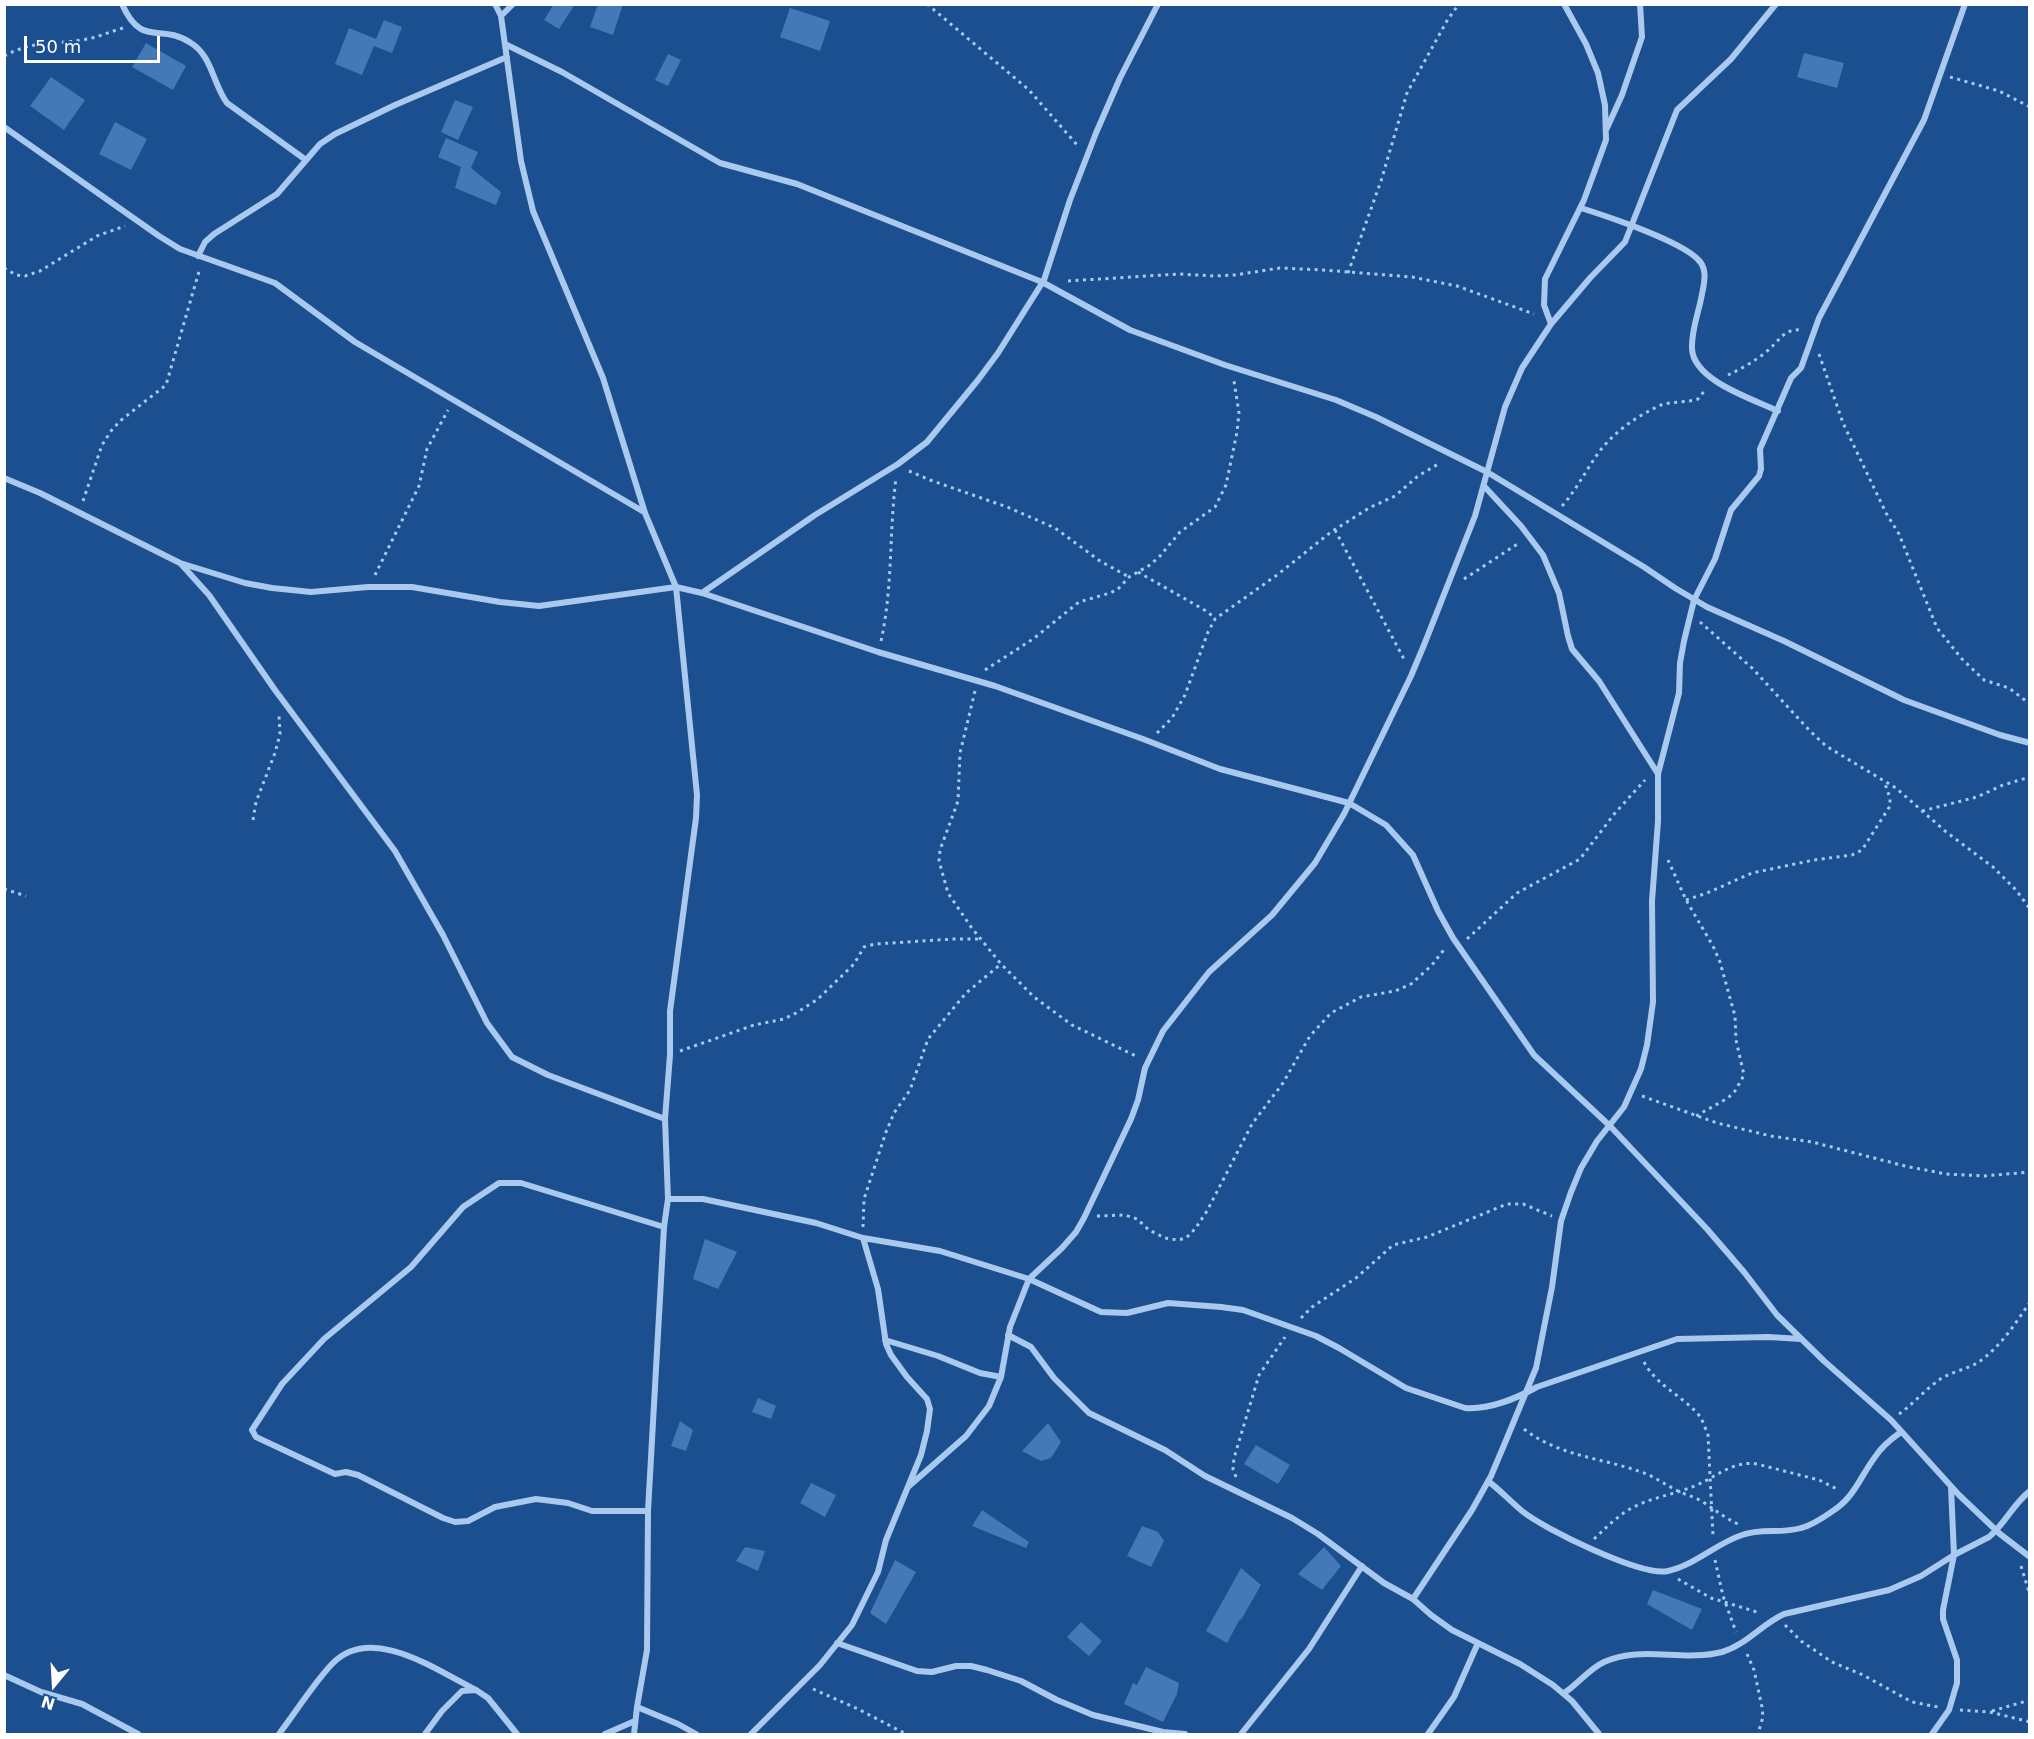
<!DOCTYPE html>
<style>
body{margin:0}
#map{position:relative;width:2034px;height:1739px;overflow:hidden;background:#1b4f8f;font-family:"DejaVu Sans",sans-serif}
canvas{display:block}
.frame{position:absolute;inset:0;border:6px solid #fff;pointer-events:none}
.north{position:absolute;left:24px;top:1655px;width:60px;height:60px;-webkit-text-stroke:4px #1b4f8f;paint-order:stroke;rotate:198deg;font-size:16px;font-weight:700;line-height:24px;text-align:center;color:#fff}
.north::after{content:'';display:block;margin:auto;width:21px;height:27px;background:#fff;clip-path:polygon(50% 0,100% 100%,50% 72%,0 100%)}
.scale{position:absolute;left:24px;top:36px;width:136px;height:27px;box-sizing:border-box;border:3px solid #fff;border-top:0;padding-left:8px;font-size:18px;line-height:21px;white-space:nowrap;color:#fff;-webkit-text-stroke:4px #1b4f8f;paint-order:stroke}
</style>
<div id="map">
<canvas width="2034" height="1739"></canvas>
<div class="frame"></div>
<div class="north">N</div>
<div class="scale">50 m</div>
</div>
<script>
const c = document.querySelector('canvas').getContext('2d');
c.lineJoin = 'round';
function fillPath(path, color) { c.fillStyle = color; c.fill(path, 'evenodd'); }
function strokePath(path, color, width, dash) { c.strokeStyle = color; c.lineWidth = width; c.lineCap = dash ? 'butt' : 'round'; c.setLineDash(dash || []); c.stroke(path); }
const building = new Path2D(`
 M554 4H575L559 29 544 20Z
 M598 4H623L613 35 590 27Z
 M790 8 830 21 820 51 780 37Z
 M384 20 402 27 392 53 374 46 362 75 335 64 349 28 376 39Z
 M146 43 186 66 173 90 132 67Z
 M1804 53 1844 63 1837 88 1797 77Z
 M668 54 681 60 668 86 655 80Z
 M51 77 85 100 64 130 30 106Z
 M455 100 473 107 458 140 441 132Z
 M115 122 147 139 131 170 99 154Z
 M446 138 478 152 471 168 501 192 496 205 455 188 461 167 438 157Z
 M705 1239 737 1252 718 1289 693 1279Z
 M758 1398 776 1406 771 1419 752 1412Z
 M680 1421 693 1430 686 1451 671 1446Z
 M1048 1423 1061 1442 1051 1458 1041 1461 1022 1451Z
 M1256 1445 1290 1465 1278 1484 1244 1464Z
 M811 1483 836 1495 825 1517 800 1503Z
 M982 1510 1029 1542 1026 1548 972 1526Z
 M1142 1526 1158 1532 1164 1541 1151 1567 1127 1556Z
 M745 1547 765 1551 758 1571 736 1561Z
 M1324 1547 1341 1566 1322 1590 1298 1574Z
 M895 1560 916 1572 886 1624 870 1613Z
 M1241 1568 1261 1585 1241 1620 1240 1619 1227 1643 1206 1631Z
 M1653 1590 1702 1609 1692 1630 1647 1604Z
 M1081 1622 1102 1641 1089 1656 1067 1637Z
 M1146 1667 1179 1683 1177 1694 1163 1722 1124 1704 1133 1683 1137 1685Z`);
const path = new Path2D(`
 M927 4 1029 90 1078 146
 M4 56C35 40 50 45 82 40 96 38 109 32 123 28
 M1950 77 1999 91 2030 107
 M4 268 16 275 25 276 40 271 97 236 125 226
 M1348 273 1381 181 1407 93 1448 19 1459 4
 M1068 281 1179 274 1214 276 1235 275 1280 268 1323 270 1412 277 1457 286 1534 314
 M1819 354 1843 423 1886 513 1899 534 1937 628 1962 659 1984 680 2009 688 2030 704
 M1728 375C1741 369 1755 361 1766 352 1779 342 1783 328 1802 330
 M909 471 930 480 1007 507 1055 528 1100 561 1129 577
 M83 501 102 445 111 431 120 421 166 385 200 268
 M1562 506C1577 489 1586 470 1599 452 1615 431 1637 416 1661 405 1672 401 1686 403 1698 399L1706 389
 M1335 530 1405 661
 M1138 572 1208 612 1215 619
 M375 575 419 486 427 449 448 410
 M1464 579 1519 543
 M1700 622 1752 668 1810 731 1826 746 1896 788 1945 831 1993 867 2016 890 2030 909
 M881 641C893 587 889 533 896 478
 M985 670 1033 639 1079 602 1110 593 1118 589 1129 577 1150 565 1160 556 1180 532 1215 507 1226 485 1237 432 1239 413 1234 381
 M975 691 960 753 958 801 940 850 939 861 948 893 971 927 1001 964 1034 997 1072 1025 1138 1057
 M1157 733 1172 718 1185 695 1208 632 1215 619 1277 575 1331 532 1369 508 1395 496 1418 476 1440 463
 M1922 811 1977 797 2003 785 2030 777
 M253 820 256 802 275 753 280 734 279 716
 M1668 860 1686 900 1713 946 1720 962 1735 1016 1736 1040 1744 1075 1735 1091 1728 1098 1696 1116
 M4 889 26 896
 M1686 900 1707 893 1752 873 1814 860 1852 855 1862 850 1890 806V798L1884 781
 M1467 939 1517 893 1580 859 1615 813 1645 780
 M680 1051 754 1025 784 1019 796 1013 818 999 854 964 864 947 875 944 954 939H981
 M1642 1096 1717 1123 1771 1136 1812 1142 1905 1166 1946 1174 1984 1176 2030 1172
 M1097 1216 1125 1215 1137 1219 1149 1230 1165 1238 1178 1240 1186 1238 1195 1229 1207 1211 1252 1124 1283 1083 1310 1036 1331 1013 1361 997 1395 991 1411 984 1432 965 1446 947
 M863 1227 864 1199 886 1132 894 1113 910 1090 928 1039 966 993 1001 964
 M1301 1318 1312 1307 1356 1278 1393 1245 1427 1237 1507 1204H1523L1552 1216
 M1644 1362C1656 1385 1681 1395 1698 1414 1703 1420 1705 1428 1708 1435L1713 1536
 M1899 1414C1913 1404 1925 1390 1939 1380 1950 1372 1965 1370 1977 1363 1999 1349 2016 1323 2030 1302
 M1524 1429C1561 1458 1608 1458 1649 1475 1659 1480 1668 1486 1678 1491 1686 1495 1695 1497 1703 1502 1715 1510 1725 1518 1738 1524
 M1236 1477 1233 1469 1234 1458 1259 1375 1285 1337
 M1594 1539C1606 1528 1616 1517 1630 1509 1649 1498 1672 1495 1692 1487 1714 1479 1732 1460 1757 1464L1819 1480 1839 1490
 M1715 1560 1723 1596 1736 1632
 M2021 1566 2030 1595
 M1678 1579 1711 1598 1760 1613
 M1785 1625 1801 1641 1832 1662 1863 1675 1912 1702 1938 1707
 M1747 1654 1754 1670 1762 1707 1763 1717 1758 1734
 M813 1689 858 1709 906 1734
 M1960 1710 1990 1712 2030 1722
 M1992 1711 2030 1700`);
const street = new Path2D(`
 M122 4C142 49 160 22 191 43 212 56 213 84 227 103L306 160
 M495 4 501 16 521 161 533 211 603 378 645 513 676 587 697 795 696 818 670 1011V1055L665 1119 668 1199 664 1227 648 1511 647 1650 637 1707 634 1734
 M501 16 513 4
 M505 44 562 72 720 163 797 184 1042 282 1130 330 1225 365 1336 400 1376 417 1487 472 1644 567 1675 588 1707 607 1784 641 1904 700 2000 735 2030 743
 M4 127 159 236 180 249 275 283 355 342 644 512
 M1607 128 1622 95 1642 37 1640 4
 M1581 208C1606 216 1688 243 1701 263 1707 272 1704 284 1702 294 1699 312 1691 330 1692 349 1694 381 1753 399 1778 411
 M198 256 205 242 214 234 277 194 320 144 335 134 395 105 507 57
 M1551 324 1544 305 1545 279 1584 200 1606 140 1605 105 1598 73 1586 44 1564 4
 M4 478 40 493 180 563 245 583 272 588 311 592 368 587H412L500 602 539 606 676 587 702 593 878 652 995 686 1143 739 1220 769 1349 803 1386 825 1413 855 1438 911 1453 938 1534 1055 1610 1126 1707 1229 1744 1272 1777 1315 1824 1361 1891 1420 1959 1495 2000 1534 2030 1557
 M1484 486 1521 526 1543 555 1559 593 1568 636 1572 649 1599 681 1658 774
 M181 564 209 595 275 690 395 851 443 935 487 1023 512 1057 548 1075 665 1119
 M702 593 815 515 898 464 927 442 978 380 998 353 1044 280 1070 200 1096 133 1120 78 1158 4
 M668 1199H703L816 1223 863 1238 940 1251 1029 1279 1101 1312 1127 1313 1168 1303 1221 1307 1243 1310 1316 1336 1339 1348 1406 1388 1465 1408C1490 1410 1515 1399 1537 1387L1677 1339 1768 1337 1801 1339
 M1008 1335 1031 1347 1054 1378 1089 1413 1165 1450 1205 1476 1292 1518 1318 1534 1384 1583 1413 1599 1431 1615 1452 1630 1520 1664 1553 1685 1572 1701 1599 1734
 M885 1340 938 1356 980 1373 1001 1377
 M1488 1481C1500 1490 1510 1501 1522 1511 1544 1529 1642 1577 1668 1571 1695 1565 1717 1543 1742 1535 1761 1528 1782 1534 1801 1528 1814 1525 1827 1515 1837 1508 1855 1495 1862 1474 1875 1457 1882 1446 1891 1439 1901 1432
 M908 1487 966 1436 989 1406 1001 1377 1010 1327 1029 1279 1062 1248 1076 1232 1084 1218 1131 1119 1138 1100 1145 1068 1163 1031 1209 972 1272 915 1315 863 1344 814 1411 676 1424 645 1475 516 1505 407 1522 368 1551 324 1590 278 1625 242 1677 110 1731 59 1776 4
 M648 1511H592L568 1503 536 1499 495 1507 468 1521 455 1522 443 1518 358 1475 346 1472 335 1474 256 1437 252 1430 282 1384 324 1339 411 1267 463 1207 499 1183H521L664 1227
 M1413 1599 1472 1510 1491 1476 1507 1438 1536 1368 1552 1287 1561 1221 1571 1192 1581 1168 1597 1141 1624 1107 1641 1069 1647 1045 1653 1002 1652 901 1658 821V774L1679 693 1680 663 1684 641 1694 600 1715 559 1731 510 1759 476 1761 469 1760 449 1791 378 1801 368 1819 318 1924 120 1965 4
 M837 1643 917 1671 932 1672 956 1666H971L987 1670 1021 1681 1057 1700 1093 1715 1163 1732 1185 1734
 M4 1675 41 1692 82 1704 138 1734
 M1564 1693C1578 1684 1589 1669 1604 1662 1640 1645 1683 1662 1722 1652 1746 1645 1762 1624 1784 1614L1889 1590 1921 1576 1954 1555 1989 1537C2005 1524 2013 1504 2030 1491
 M637 1707 678 1724 696 1734
 M279 1734C296 1712 313 1684 332 1664 371 1623 436 1670 476 1690
 M425 1734 442 1711 462 1691 476 1690 488 1698 517 1734
 M605 1734 635 1721
 M751 1734 820 1665 852 1625 878 1572 886 1540 921 1455 927 1431 930 1409 927 1399 907 1377 891 1355 886 1344 878 1289 863 1238
 M1241 1734 1309 1649 1362 1566
 M1428 1734 1454 1697 1478 1643
 M1932 1734 1949 1710 1957 1683V1660L1943 1619V1610L1954 1555 1951 1487`);
fillPath(building, '#4478b7');
strokePath(path, '#a9c9ee', 3, [3, 4.5]);
strokePath(street, '#a9c9ee', 6);
</script>
